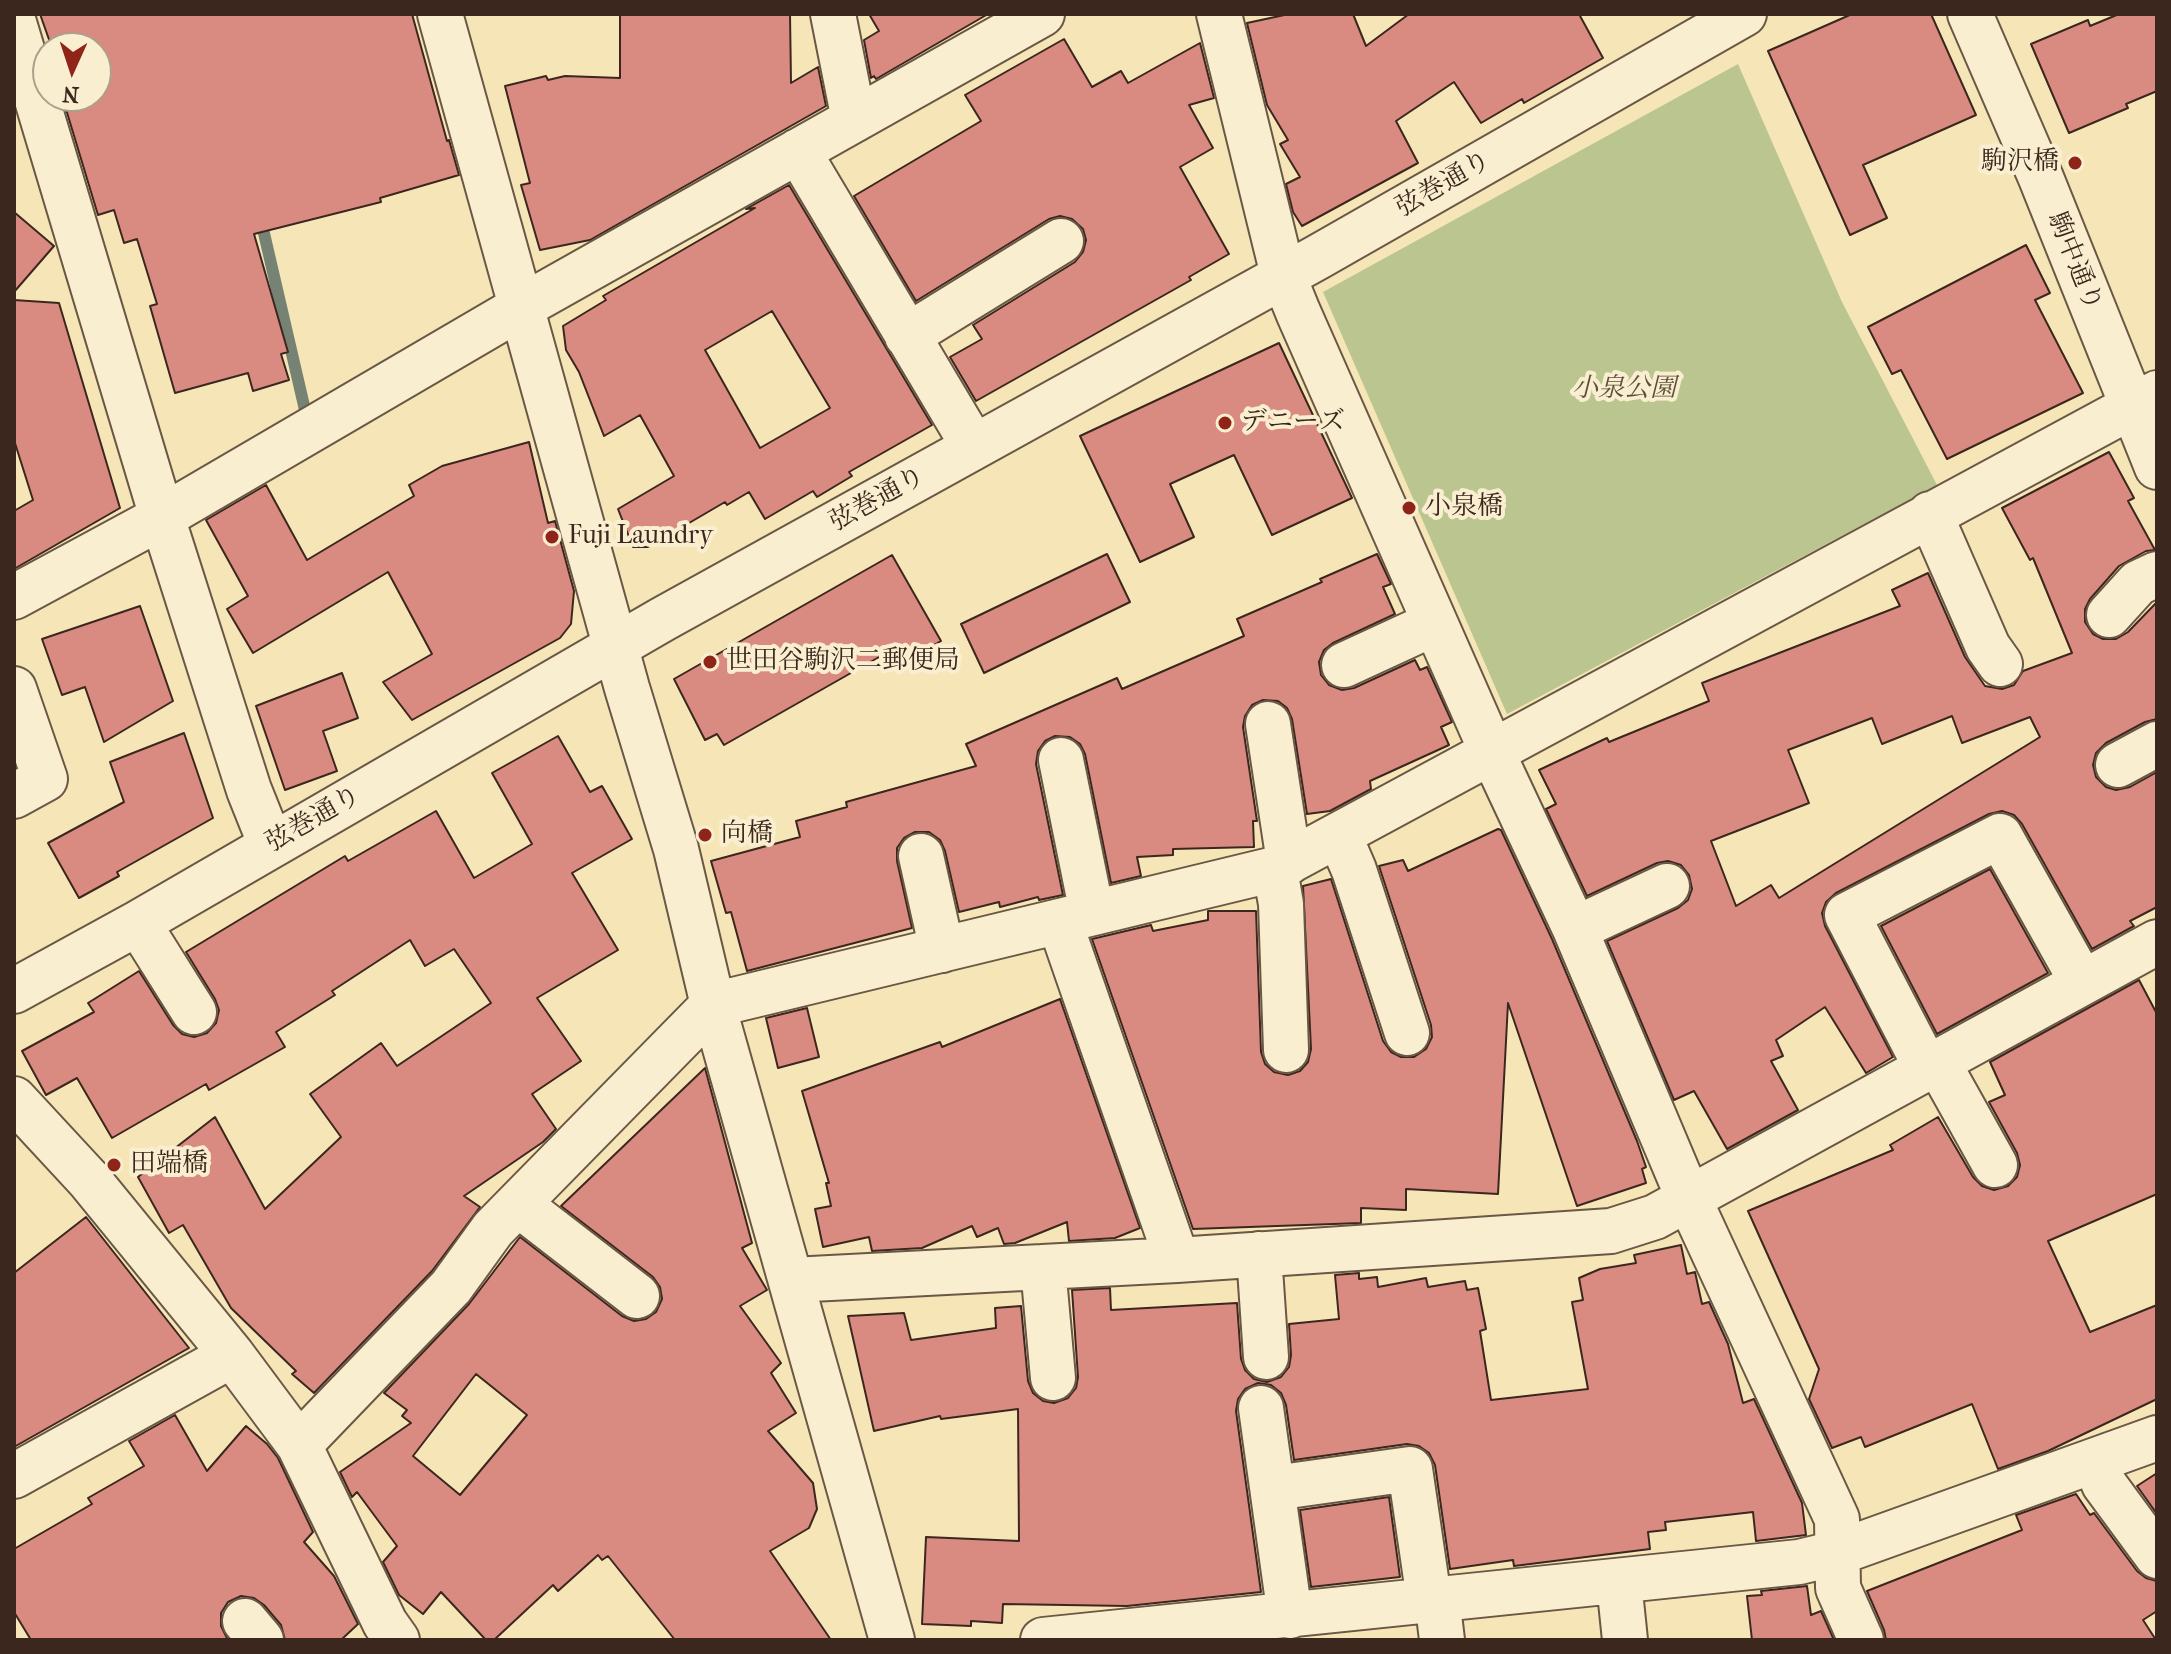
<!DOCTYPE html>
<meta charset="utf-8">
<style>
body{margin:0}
#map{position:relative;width:2171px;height:1654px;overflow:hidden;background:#f6e6b7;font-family:"IM FELL French Canon",serif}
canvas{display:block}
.frame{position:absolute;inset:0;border:16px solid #3c271f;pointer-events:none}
.north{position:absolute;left:32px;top:32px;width:80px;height:80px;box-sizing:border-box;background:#f9efd0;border:2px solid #ad9f89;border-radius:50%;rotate:183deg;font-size:22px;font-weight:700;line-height:32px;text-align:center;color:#3c271f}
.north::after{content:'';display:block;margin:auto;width:28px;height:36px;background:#8f2418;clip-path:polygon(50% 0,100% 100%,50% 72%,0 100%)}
</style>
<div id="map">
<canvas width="2171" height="1654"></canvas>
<div class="frame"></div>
<div class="north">N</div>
</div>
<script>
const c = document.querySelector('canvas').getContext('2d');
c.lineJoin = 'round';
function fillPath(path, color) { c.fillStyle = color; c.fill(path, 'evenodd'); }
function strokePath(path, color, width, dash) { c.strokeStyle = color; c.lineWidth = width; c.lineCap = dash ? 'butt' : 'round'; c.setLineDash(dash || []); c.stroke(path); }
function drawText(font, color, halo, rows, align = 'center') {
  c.font = font + ' "IM FELL French Canon","Noto Serif JP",serif'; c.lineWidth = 8; c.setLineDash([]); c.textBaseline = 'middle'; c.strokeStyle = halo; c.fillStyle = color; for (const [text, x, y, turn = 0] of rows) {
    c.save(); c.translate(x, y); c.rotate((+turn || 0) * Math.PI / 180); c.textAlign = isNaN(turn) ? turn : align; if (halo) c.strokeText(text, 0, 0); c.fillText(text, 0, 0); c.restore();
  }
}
const green = new Path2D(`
 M1738 64 1842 302 1937 485 1507 714 1323 292Z`);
const stream = new Path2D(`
 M260 216 305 410`);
const building = new Path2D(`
 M40 14H412L447 141 449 140 459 175 380 198 381 202 254 234 288 352 281 354 289 380 253 391 248 373 175 393 150 306 157 304 137 239 124 243 114 210 98 215 62 96H96V48H52Z
 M620 14H790L791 83 818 67 826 106 590 240 540 250 521 185 530 183 505 86 546 76 548 80 565 76 620 78Z
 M869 14H988L876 79 874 76 871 78 864 40 879 31Z
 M1289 14H1353L1366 46 1409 14H1579L1603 58 1524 103 1522 99 1481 123 1454 82 1396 121 1418 163 1302 226 1293 212 1286 184 1300 177 1280 144 1288 140 1267 105 1247 23Z
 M1852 14H1931L1976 115 1863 165 1887 218 1850 235 1768 51Z
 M2119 14H2157V91L2126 104 2128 108 2069 133 2031 44 2088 20 2090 26Z
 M1064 39 1092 87 1121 71 1128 83 1200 43 1214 98 1189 105 1213 148 1180 167 1229 254 1189 277 1191 280 976 401 950 357 982 339 973 325 1075 262 1083 252 1086 240 1083 229 1072 219 1060 216 1049 219 916 301 854 196 981 121 965 95Z
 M789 185 932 425 849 472 852 476 817 497 813 491 765 519 749 492 727 505 725 502 648 547H633L618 509 674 476 640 415 604 436 579 372 566 350 563 326 606 300 603 296 755 208 746 209ZM772 311 830 408 760 448 705 350Z
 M14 212 54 246 14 292Z
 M2026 245 2050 293 2035 300 2083 393 1947 459 1901 370 1892 374 1868 327Z
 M14 300 59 303 120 508 14 569V511L33 500 14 440Z
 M1279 343 1352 498 1272 535 1234 455 1170 484 1194 537 1140 562 1080 436Z
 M529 442 548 523 555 521 574 591 571 624 560 638 412 720 383 682 432 654 388 572 253 653 227 609 248 596 206 520 266 485 307 560 414 496 409 485 442 466Z
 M2109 452 2134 498 2128 501 2155 550 2146 551 2119 566 2090 599 2085 609V622L2093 634 2103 639H2116L2128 632 2157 602V719L2145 722 2106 743 2096 753 2093 765 2096 777 2106 787 2116 790 2130 787 2157 772V907L2130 921 2134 926 2092 949 2022 824 2014 815 2002 811 1989 814 1836 893 1826 902 1822 913 1825 926 1893 1057 1866 1073 1825 1007 1776 1040 1783 1056 1771 1061 1798 1110 1727 1149 1694 1091 1674 1100 1607 941 1678 908 1688 900 1692 889 1689 875 1681 865 1668 861 1657 863 1587 896 1546 809 1556 804 1539 770 1607 738 1609 742 1709 701 1702 683 1900 606 1892 590 1928 573 1965 657 1985 686 2002 689 2014 685 2023 671 2072 653 2033 558 2030 560 2002 508ZM1952 716 1962 743 2030 717 2040 737 1779 898 1771 885 1736 906 1711 841 1809 803 1788 750 1872 718 1882 744Z
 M1107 554 1130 602 984 673 961 624Z
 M1377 554 1391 584 1383 587 1395 614 1333 643 1324 650 1319 662 1321 675 1329 685 1342 690 1354 688 1415 660 1420 670 1427 667 1452 722 1441 727 1449 745 1370 781 1371 789 1330 811 1307 814 1292 719 1287 708 1278 701 1263 700 1252 705 1245 716 1243 727 1257 821H1253L1254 847 1173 849V855L1137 857 1141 876 1111 883 1085 754 1080 744 1070 737 1055 736 1045 741 1038 751 1036 764 1063 895 1039 900 1038 897 1000 907 999 902 959 912 945 851 940 840 929 832H915L904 838 897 848V861L912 928 747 971 731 912 726 913 711 861 800 837 796 821 847 807 846 802 976 766 966 744 1117 678 1122 689 1244 636 1237 619 1322 582 1320 579Z
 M892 555 941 641 897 666 888 652 724 745 717 734 705 740 674 679Z
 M140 606 173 701 104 742 85 687 62 695 42 639Z
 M342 673 358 718 323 731 337 771 285 790 256 706Z
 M184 733 213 818 117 872 119 876 79 898 48 843 124 802 110 762Z
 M558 736 590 792 602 786 632 839 572 873 618 950 537 998 581 1061 532 1094 556 1129 543 1142 464 1196 480 1207 432 1271 314 1393 292 1374 296 1371 231 1308 183 1225 169 1233 138 1177 215 1117 265 1209 341 1137 310 1094 381 1043 397 1066 491 1003 454 949 425 966 410 940 332 991 335 995 276 1032 285 1047 209 1090 206 1084 112 1138 77 1078 46 1095 22 1051 94 1012 88 1003 139 971 173 1025 182 1034 194 1037 207 1033 216 1023 219 1010 215 999 186 952 345 856 348 861 436 811 474 878 532 844 492 773Z
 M1498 829 1501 830 1552 939 1637 1141 1646 1167 1642 1169 1646 1183 1577 1206 1508 1003 1498 1194 1406 1189V1210L1361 1208V1223L1193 1229 1092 939 1151 925 1153 931 1208 920V911H1256L1261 1052 1265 1064 1274 1072 1288 1075 1300 1071 1308 1062 1311 1049 1303 886 1331 879 1383 1041 1391 1052 1401 1057H1414L1426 1049 1432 1037 1431 1025 1379 866 1403 860 1408 871Z
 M1990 869 2048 973 1937 1034 1881 926Z
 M2139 980 2157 1014V1194L2048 1241 2090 1332 2157 1305V1399L2048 1451 1998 1469 1972 1404 1865 1447 1861 1437 1832 1448 1809 1399 1819 1369 1748 1211 1893 1150 1890 1145 1938 1117 1973 1177 1982 1186 1994 1190 2008 1186 2017 1177 2020 1165 2017 1153 1989 1102 2005 1095 1990 1062Z
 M1060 999 1140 1228 1115 1238 1069 1241 1067 1222 1015 1243 1004 1244 998 1228 977 1237 972 1226 922 1248 872 1251 869 1237 823 1247 815 1209 831 1206 826 1183H829L802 1091 940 1042 942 1047Z
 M807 1008 819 1057 778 1068 766 1018Z
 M705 1068 752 1243 742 1248 767 1290 740 1306 781 1363 771 1373 796 1413 768 1431 813 1483 817 1509 809 1528 770 1551 831 1640H675L608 1556 602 1560 598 1555 558 1591 553 1585 494 1640H486L441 1592 423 1614 399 1595 383 1562 397 1546 357 1492 352 1497 340 1472 411 1423 402 1416 407 1410 384 1393 469 1304 520 1237 622 1316 634 1321 646 1319 656 1312 662 1299 660 1287 653 1277 561 1206ZM476 1374 527 1415 460 1495 413 1456Z
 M86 1217 189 1348 14 1447V1273Z
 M1681 1245 1687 1274 1695 1272 1702 1304 1709 1302 1728 1344 1743 1403 1754 1399 1802 1503 1806 1535 1756 1541 1753 1512 1665 1522 1666 1530 1648 1532 1650 1549 1514 1566 1513 1560 1450 1569 1435 1465 1429 1453 1419 1446 1407 1444 1294 1460 1286 1405 1281 1393 1271 1385 1258 1383 1245 1389 1238 1399 1236 1411 1261 1592 1127 1606 1003 1604 1002 1623 971 1621V1626L922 1624 926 1537 1019 1541 1018 1409 941 1419 940 1416 874 1431 848 1316 904 1313 911 1340 996 1328 995 1308 1021 1306 1028 1381 1033 1393 1043 1401 1054 1403 1068 1398 1076 1388 1078 1377 1072 1290 1110 1288 1111 1310 1237 1303 1241 1359 1245 1370 1254 1379 1267 1382 1281 1377 1289 1367 1291 1355 1289 1324 1339 1319 1335 1275 1359 1273V1279L1377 1277 1378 1287 1426 1278 1428 1287 1465 1281 1467 1290 1478 1288 1486 1329 1480 1331 1491 1400 1588 1389 1572 1302 1583 1300 1579 1278 1600 1269 1636 1263 1634 1255Z
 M175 1415 207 1471 246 1426 267 1444 278 1458 313 1532 304 1542 334 1576 358 1624 341 1640H285L281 1625 264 1605 254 1598 241 1596 228 1602 221 1613V1626L228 1640H31L14 1612V1549L92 1504 88 1498 144 1466 129 1441Z
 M2157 1473V1514L2137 1486Z
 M2076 1494 2090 1515 2094 1513 2137 1571 2146 1578 2157 1581V1611L2143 1620 2156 1640H1886L1884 1630 1867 1591 2022 1530 2016 1515Z
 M1389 1497 1400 1577 1311 1587 1300 1510Z
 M1807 1586 1811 1615 1821 1611 1834 1640H1752L1747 1596 1762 1595 1761 1591Z`);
const minor = new Path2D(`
 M440 14 627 688 676 849 713 1005 892 1640
 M833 14 854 120
 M1219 14 1283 275 1298 312 1492 752 1575 929 1688 1197 1837 1519 1838 1588 1861 1640
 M1970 14 2041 178 2157 467
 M14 23 162 517 249 790 271 845
 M798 151 974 447
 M907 336 1061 241
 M1930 514 1988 647 2000 664
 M14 597 162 517 523 306 1042 14
 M2109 615 2138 583 2157 574
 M1344 665 1435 623
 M14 689 45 779 14 796
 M1268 724 1289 862
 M1061 760 1092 913
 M2118 765 2157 744
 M1339 835 1354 870 1407 1033
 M921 856 942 950
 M1275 869 1281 904 1286 1050
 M138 923 194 1012
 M1060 923 1177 1260
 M1575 929 1667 886
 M14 991 138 923 663 619 1318 257 1744 14
 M1937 1061 1995 1165
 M1926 1067 1847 915 2000 836 2082 982
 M14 1099 89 1180 232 1355 299 1445 385 1623 397 1640
 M518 1204 637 1296
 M1259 1254 1266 1357
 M1043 1267 1053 1378
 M792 1280 1177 1260 1611 1231 1655 1217 2157 942
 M1261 1408 1290 1616
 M299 1445 451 1287 493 1229 713 1005 1275 869 2157 393
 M2095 1461 2104 1484 2157 1556
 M14 1476 232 1355
 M1274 1488 1410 1469 1429 1599
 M1619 1582 1625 1640
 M1437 1598 1442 1640
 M245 1621 261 1640
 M1043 1640 1799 1562 1837 1553 2157 1438`);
const markers = [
 [2075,163,8,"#8f2418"],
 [1225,423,8,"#8f2418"],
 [1409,508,8,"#8f2418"],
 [552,537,8,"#8f2418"],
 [710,662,8,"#8f2418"],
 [705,835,8,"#8f2418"],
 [114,1165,8,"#8f2418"]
];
const poiNames = [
 ["駒沢橋",2059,163,"right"],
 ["デニーズ",1241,423],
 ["小泉橋",1425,508],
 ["Fuji Laundry",568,537],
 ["世田谷駒沢二郵便局",726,662],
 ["向橋",721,835],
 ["田端橋",130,1165]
];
const streetNames = [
 ["弦巻通り",1444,185,-30],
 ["駒中通り",2074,262,68],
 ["弦巻通り",878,500,-29],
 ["弦巻通り",314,820,-30]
];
const parkNames = [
 ["小泉公園",1624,390]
];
fillPath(green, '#bbc58f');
strokePath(stream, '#768374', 12);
fillPath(building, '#da8b81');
strokePath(building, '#3c271f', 2);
strokePath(minor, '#6a5745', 48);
strokePath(minor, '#f9efd0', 44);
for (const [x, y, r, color] of markers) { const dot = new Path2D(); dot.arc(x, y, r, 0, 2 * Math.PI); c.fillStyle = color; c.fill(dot); strokePath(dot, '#f9efd0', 3); }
drawText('26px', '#3c271f', '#f9efd0', poiNames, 'left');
drawText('26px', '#3c271f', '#f9efd0', streetNames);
drawText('italic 26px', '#5c4e3b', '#f9efd0', parkNames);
</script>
